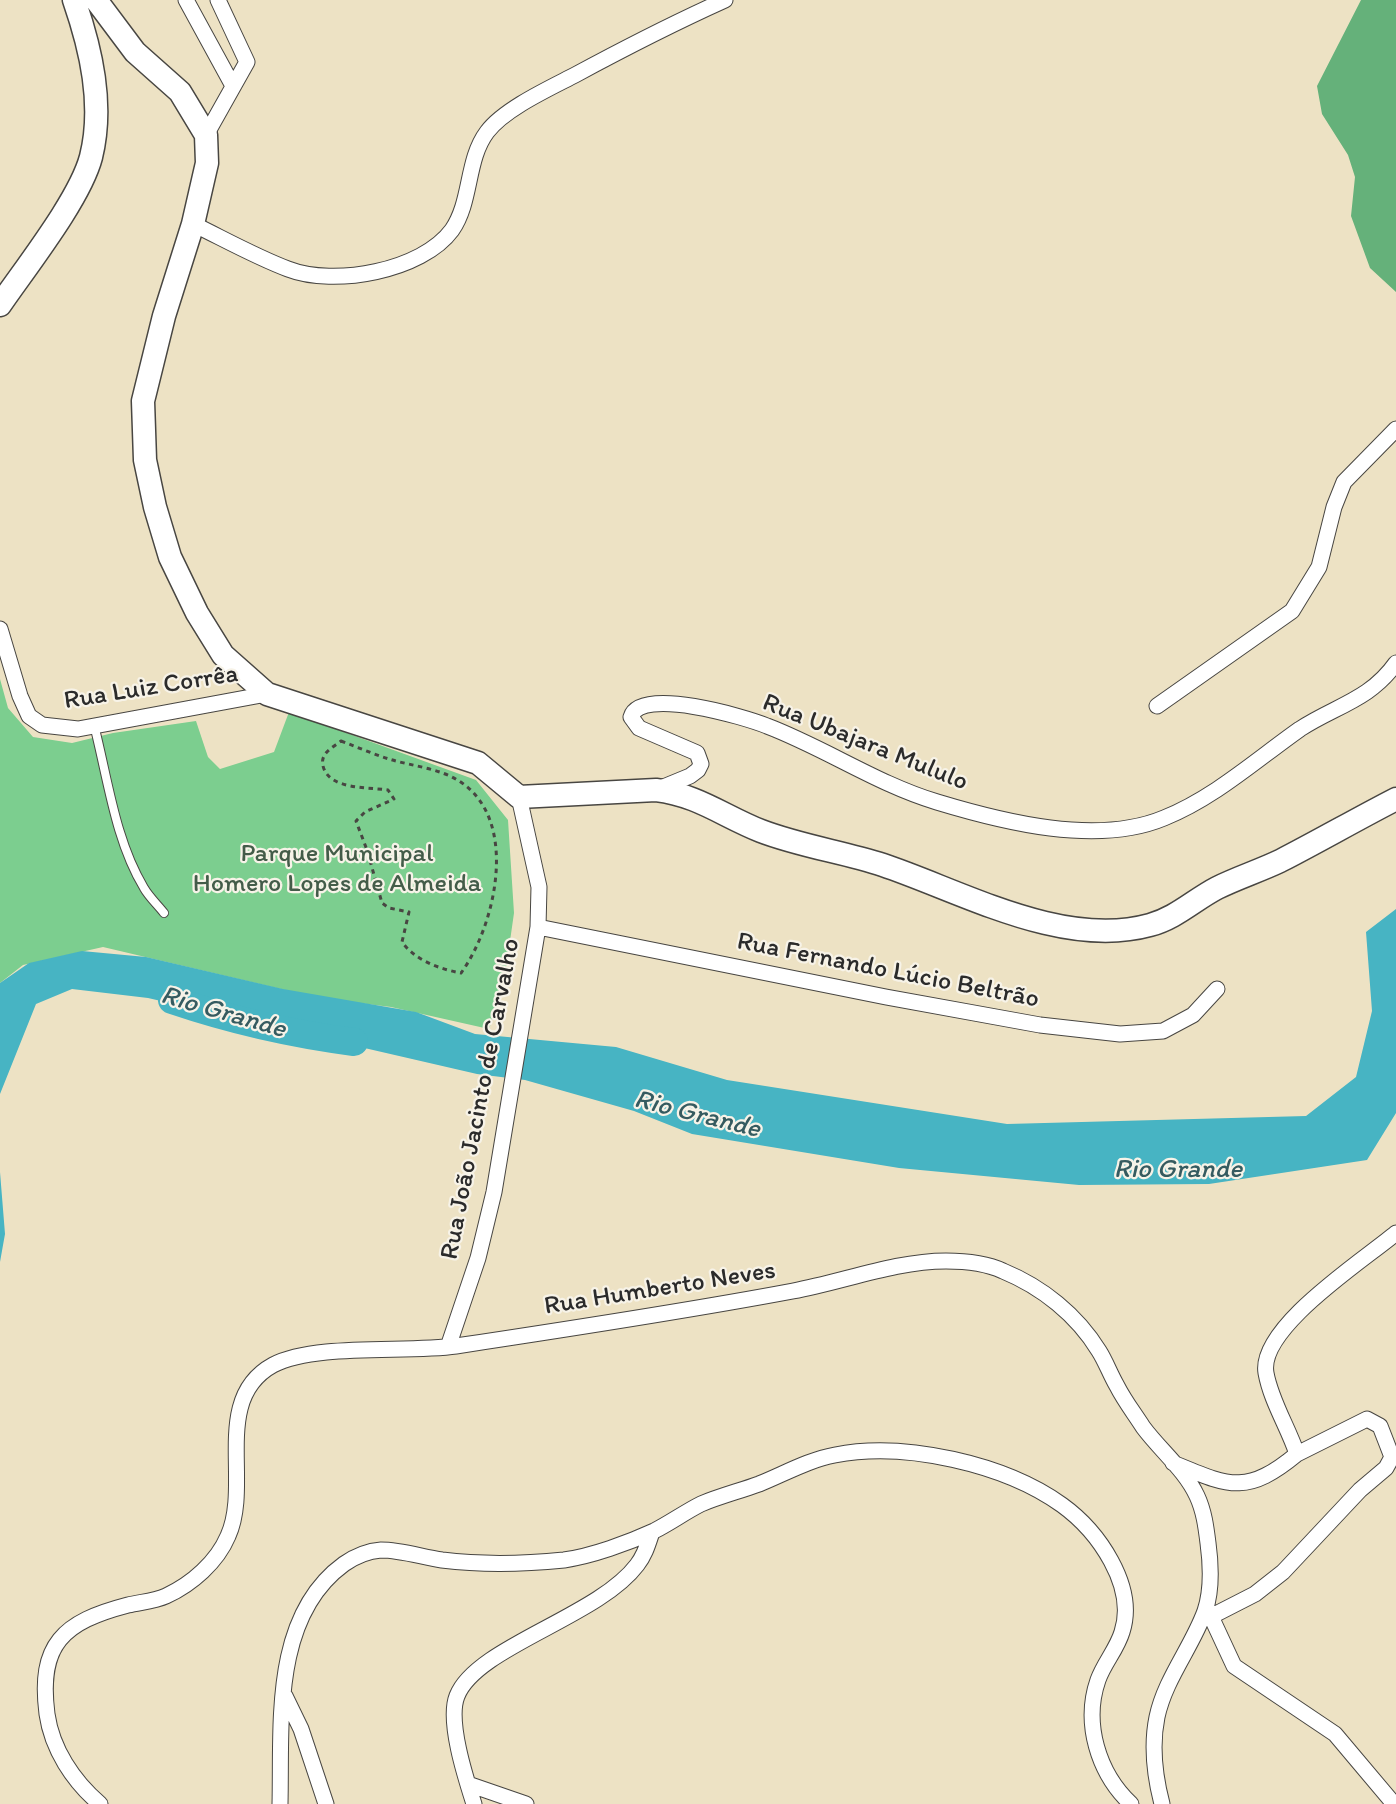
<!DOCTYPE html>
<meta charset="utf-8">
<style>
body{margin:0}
canvas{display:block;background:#ede2c4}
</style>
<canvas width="1396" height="1804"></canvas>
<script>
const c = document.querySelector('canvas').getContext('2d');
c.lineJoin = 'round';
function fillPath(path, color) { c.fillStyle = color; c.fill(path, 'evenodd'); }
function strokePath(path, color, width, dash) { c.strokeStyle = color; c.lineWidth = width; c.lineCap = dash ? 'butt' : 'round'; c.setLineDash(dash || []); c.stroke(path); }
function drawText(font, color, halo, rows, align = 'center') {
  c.font = font + ' Itim,sans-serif'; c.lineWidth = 4.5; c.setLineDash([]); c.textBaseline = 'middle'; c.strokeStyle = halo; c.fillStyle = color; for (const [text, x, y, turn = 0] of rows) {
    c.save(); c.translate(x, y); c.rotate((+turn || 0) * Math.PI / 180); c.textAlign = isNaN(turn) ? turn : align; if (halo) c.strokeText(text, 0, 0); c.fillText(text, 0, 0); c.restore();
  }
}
const green = new Path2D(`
 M0 679 8 708 33 737 72 743 113 733 196 721 208 757 220 769 274 752 289 712 476 780 508 820 514 913 503 990 489 1029 391 1007 319 998 103 947 23 965 0 983Z`);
const forest = new Path2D(`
 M1361 0H1396V292L1370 268 1351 216 1355 177 1348 155 1322 114 1317 86Z`);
const water = new Path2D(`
 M1396 909V1113L1367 1160 1209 1184 1079 1185 899 1168 692 1134 634 1111 525 1080 477 1074 148 998 72 989 36 1004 0 1094V983L29 963 82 951 146 957 283 989 416 1012 475 1034 616 1047 727 1080 1007 1124 1306 1116 1356 1077 1372 1011 1366 932Z
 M0 1172 5 1234 0 1262Z`);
const river = new Path2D(`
 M172 1000C231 1020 292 1034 354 1042`);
const path = new Path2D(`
 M341 741C357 747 373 754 389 759 411 766 439 768 459 781 520 819 496 925 461 973 439 969 415 960 402 942L409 912 389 908 382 903 367 850 356 821 365 812 394 799 388 790C368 787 329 790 323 766 320 753 332 748 341 741Z`);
const lane = new Path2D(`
 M94 725C108 779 115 840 144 888 149 897 158 905 164 913`);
const street = new Path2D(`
 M186 0 233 86
 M206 135 247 62 218 0
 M193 224C224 239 256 257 288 269 334 287 422 271 452 230 472 201 466 160 487 132 504 109 550 88 575 75 625 48 674 23 725 0
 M0 629 20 696 29 716 42 725 78 729 267 694
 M1157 706 1292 611 1319 567 1334 507 1344 482 1396 429
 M656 790 690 776 698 770 701 764 697 753 639 728 631 717C640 686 745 717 767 726 825 748 877 784 937 802 1003 822 1097 846 1164 818 1214 798 1256 760 1300 729 1335 706 1370 700 1396 663
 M538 927 886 997 1040 1025 1120 1034 1163 1031 1193 1015 1217 989
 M448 1347 478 1258 494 1192 538 927 539 887 519 797
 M1173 1463C1229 1486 1246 1496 1297 1454 1288 1427 1271 1401 1266 1373 1258 1328 1364 1260 1396 1233
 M1208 1610 1234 1666 1335 1734 1394 1804
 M1212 1616 1255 1594 1283 1572 1360 1490 1386 1468 1392 1457 1380 1426 1367 1419 1297 1454
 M285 1696 301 1729 326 1804
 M468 1784 526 1804
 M100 1804C73 1781 52 1749 47 1714 38 1644 63 1622 128 1605 141 1602 155 1601 166 1596 192 1584 217 1562 228 1536 252 1483 211 1399 273 1365 315 1343 406 1353 456 1346 569 1329 681 1312 793 1291 843 1282 895 1261 946 1261 965 1261 986 1263 1003 1271 1042 1287 1077 1315 1099 1351 1106 1362 1110 1374 1117 1386 1124 1400 1134 1413 1143 1427 1160 1450 1185 1470 1197 1496 1204 1511 1206 1527 1208 1543 1211 1565 1212 1590 1205 1611 1192 1647 1165 1679 1157 1717 1151 1746 1155 1777 1162 1804
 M280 1804C282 1725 271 1617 344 1564 354 1557 368 1551 381 1550 401 1550 422 1557 442 1560 482 1565 524 1564 564 1560 592 1556 628 1543 654 1531 670 1523 685 1512 701 1504 720 1496 740 1491 759 1484 784 1474 808 1460 835 1455 904 1441 1005 1464 1062 1505 1098 1531 1137 1586 1122 1632 1117 1649 1104 1663 1098 1680 1083 1723 1098 1773 1131 1804
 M474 1804C466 1779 447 1721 457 1696 476 1647 598 1617 637 1565 645 1555 648 1544 652 1532`);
const secondary = new Path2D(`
 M96 0 135 52 180 92 206 135 207 163 193 224 164 316 143 401 145 460 155 507 170 557 197 613 223 655 267 694 478 763 519 797 656 790C698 795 723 816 761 831 800 846 843 852 883 865 963 892 1063 949 1150 925 1176 918 1194 900 1217 888 1237 878 1259 871 1280 861 1319 841 1357 819 1396 799
 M0 305C26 267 80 199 91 157 104 105 91 49 74 0`);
const streetNames = [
 ["Rua Luiz Corrêa",151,688,-9],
 ["Rua Ubajara Mululo",865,743,22],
 ["Rua Fernando Lúcio Beltrão",888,971,11],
 ["Rua João Jacinto de Carvalho",481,1099,-79],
 ["Rua Humberto Neves",660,1289,-9]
];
const parkNames = [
 ["Parque Municipal",337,854],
 ["Homero Lopes de Almeida",337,884]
];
const waterNames = [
 ["Rio Grande",223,1013,16],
 ["Rio Grande",697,1115,14],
 ["Rio Grande",1178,1170]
];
fillPath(green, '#7cce8f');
fillPath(forest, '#65b17a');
fillPath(water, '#47b4c3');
strokePath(river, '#47b4c3', 28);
strokePath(lane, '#484642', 10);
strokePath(street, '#484642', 17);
strokePath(secondary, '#484642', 25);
strokePath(path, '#484642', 3, [4.5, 4.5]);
strokePath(lane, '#fff', 8);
strokePath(street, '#fff', 15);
strokePath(secondary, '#fff', 22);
drawText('26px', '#2b2b2b', '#f7f3e8', streetNames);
drawText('26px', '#435c49', '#f7f3e8', parkNames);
drawText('italic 27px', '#355b60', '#f7f3e8', waterNames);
</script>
